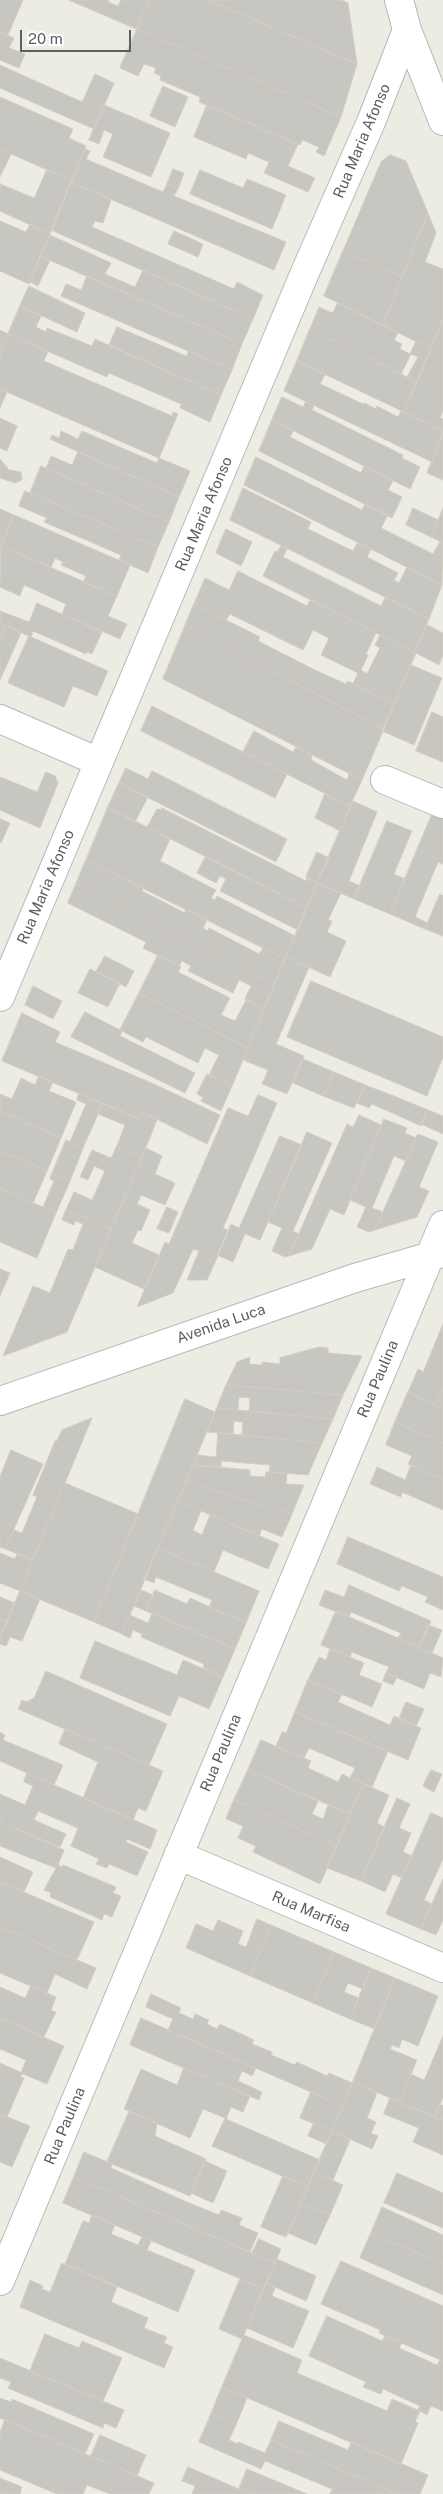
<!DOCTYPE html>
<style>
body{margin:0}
#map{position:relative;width:443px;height:2494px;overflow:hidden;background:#edece3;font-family:"Public Sans",sans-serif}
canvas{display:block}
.scale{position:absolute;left:20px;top:30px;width:111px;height:22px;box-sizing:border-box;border:2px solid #5b5e63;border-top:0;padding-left:6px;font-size:15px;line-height:18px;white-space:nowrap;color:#5b5e63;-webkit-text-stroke:4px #fff;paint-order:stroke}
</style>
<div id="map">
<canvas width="443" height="2494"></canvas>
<div class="scale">20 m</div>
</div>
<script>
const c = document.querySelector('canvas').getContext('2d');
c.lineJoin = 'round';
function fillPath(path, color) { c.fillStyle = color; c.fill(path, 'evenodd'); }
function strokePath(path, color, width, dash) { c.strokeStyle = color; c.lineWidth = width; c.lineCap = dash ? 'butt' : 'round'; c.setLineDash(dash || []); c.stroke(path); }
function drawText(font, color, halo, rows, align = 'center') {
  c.font = font + ' "Public Sans",sans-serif'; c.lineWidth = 4; c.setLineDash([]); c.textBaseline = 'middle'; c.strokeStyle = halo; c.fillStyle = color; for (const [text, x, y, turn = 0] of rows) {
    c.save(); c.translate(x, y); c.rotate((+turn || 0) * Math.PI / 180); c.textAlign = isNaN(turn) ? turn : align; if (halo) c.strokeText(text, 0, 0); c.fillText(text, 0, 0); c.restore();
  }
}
const building = new Path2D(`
 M0 0H23L8 35 0 32Z
 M69 0H109L108 2 118 6 121 0H149L137 29Z
 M149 0H209L357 64 341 117 137 29Z
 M209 0H341L348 3 357 64Z
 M137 29 341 117 324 156 316 152 319 147 302 140 300 145 199 102 200 97 160 80 161 76 154 73 156 68 144 64 138 76 120 68Z
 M0 32 14 38 9 48 25 54 19 68 0 60Z
 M0 65 82 102 85 97 104 106 94 129 0 88Z
 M95 74 114 83 104 106 85 97Z
 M163 86 188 97 175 127 150 116Z
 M0 97 73 129 69 138 86 146 72 181 0 149Z
 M104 105 170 133 151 177 103 157 113 134 104 130 99 144 89 140Z
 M207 105 298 144 288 166 315 178 308 192 264 173 269 162 248 153 246 159 194 137Z
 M0 149 11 154 0 177Z
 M85 149 90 151 86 159 163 192 167 184 178 189 174 196 286 242 274 270 71 182Z
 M390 155 406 161 428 213 402 277 343 251 381 162Z
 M173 169 184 173 178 189 167 184Z
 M47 170 72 181 50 234 0 211V184L34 198Z
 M200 170 243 188 247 179 286 195 272 229 190 194Z
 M71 182 111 200 103 223 95 221 92 227 234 289 237 282 263 295 253 319 51 230Z
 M428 213 436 233 425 262 443 269V319L431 349 383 325Z
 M0 221 26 232 30 224 50 234 29 284 0 271Z
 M174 231 203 244 198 257 168 244Z
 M50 235 111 263 105 274 135 287 143 270 253 319 242 344 40 256Z
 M343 251 402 277 383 325 324 296Z
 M40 256 50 260 38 286 30 282Z
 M87 276 242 344 232 370 61 296 66 284 81 290Z
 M29 286 85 313 77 332 20 306Z
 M338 303 398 333 394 340 402 344 400 349 410 354 416 341 431 349 417 382 407 377 418 357 411 354 401 374 310 329 319 307 332 313Z
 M20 306 41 316 36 327 46 332 47 328 92 346 95 339 221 395 210 422 180 408 181 404 109 373 107 377 8 334Z
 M443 319V411L440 418 443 419V431L404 412Z
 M117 327 186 356 189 351 232 370 221 395 109 346Z
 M310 329 417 382 404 412 297 361Z
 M0 330 8 334 0 354Z
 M8 334 48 351 44 361 172 416 173 412 178 414 159 458 0 389V354Z
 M297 361 325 374 320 384 363 404 364 403 376 409 377 406 398 417 401 411 443 431 432 462 284 391Z
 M0 389 7 392 0 408Z
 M282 397 303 407 306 401 314 406 312 410 403 455 402 458 420 467 410 489 272 420Z
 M0 418 17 426 7 451 0 448Z
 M272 420 293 431 290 437 361 473 364 466 393 481 388 490 402 497 392 518 259 451Z
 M61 431 78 439 82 431 157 463 159 458 190 471 179 497 50 439 52 435 59 438Z
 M443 434V480L427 473Z
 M78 452 179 497 169 522 46 468 51 456 72 465Z
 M256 457 362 510 365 504 388 515 381 528 433 554 440 542 443 543 442 585 244 485Z
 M0 459 9 470 21 472 22 480 15 483 0 478Z
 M41 466 169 522 158 547 30 493Z
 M243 488 311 522 308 529 353 551 358 542 371 549 367 557 398 573 394 580 399 583 407 567 442 585 429 619 230 520Z
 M25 491 158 547 148 573 119 560 121 555 44 522 47 518 19 506Z
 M413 508 438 520 431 537 406 525Z
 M443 508V543L431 537Z
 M0 509 14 515 0 549Z
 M14 515 130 565 117 596 83 582 86 576 61 565 63 562 55 558 51 567 1 546Z
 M226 529 252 542 241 566 216 553Z
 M1 546 117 596 108 616 127 624 120 639 62 614 66 604 24 585 20 596 0 587Z
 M281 546 287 549 283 557 381 606 385 598 429 619 414 652 263 576 275 551 277 552Z
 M238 571 307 606 310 600 376 633 366 654 368 655 361 670 367 674 380 648 375 645 380 635 416 653 394 704 353 684 358 673 321 655 329 638 313 630 303 650 230 614 226 620 194 604 205 578 229 590Z
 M37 603 102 632 92 654 87 652 86 654 33 631 31 637 0 623V611L29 622Z
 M194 604 260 637 258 641 317 671 346 684 348 681 394 704 384 729 185 626Z
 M0 623 6 626 0 639Z
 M427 625 443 633V655L439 665 414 652Z
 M6 626 21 633 0 680V639Z
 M185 626 384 729 362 780 163 679Z
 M29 636 108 671 97 696 73 686 64 707 8 683Z
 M411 665 442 678 414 745 382 731Z
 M152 706 287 774 275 798 141 731Z
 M432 712 443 717V762L416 751Z
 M254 731 293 752 296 747 312 755 311 760 347 780 349 774 362 780 350 806 243 752Z
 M126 768 148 779 152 771 287 839 276 862 119 783Z
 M46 772 55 776 58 783 40 828 0 810V777L37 792Z
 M119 783 148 797 135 822 108 807Z
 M325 794 350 806 340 831 315 818Z
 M353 801 377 812 349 881 360 886 354 899 317 883Z
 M108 807 170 839 160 861 216 890 211 898 215 900 217 896 295 936 285 959 86 860Z
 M162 808 306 881 307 878 317 883 307 908 147 827 157 809 161 810Z
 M433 812 443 816V864L438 862 415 917 428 923 425 929 390 914Z
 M0 819 10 823 1 843 0 842Z
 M387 821 412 831 394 874 405 879 390 914 354 899Z
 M317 852 329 858 317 883 306 877Z
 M206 856 307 908 298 930 220 891 226 879 220 876 216 883 197 873Z
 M86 860 143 888 142 891 185 913 186 909 207 920 203 928 208 931 209 928 259 954 263 948 285 959 274 984 76 884Z
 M317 883 341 893 328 920 332 921 327 932 346 941 330 977 286 957Z
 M76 884 274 984 264 1009 245 999 251 986 239 980 233 993 188 971 191 966 182 961 179 966 143 948 146 942 68 903Z
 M440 894 443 896V936L425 929Z
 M158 955 181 967 178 972 230 998 221 1015 235 1021 246 1000 264 1009 248 1048 139 993Z
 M105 956 134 971 126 987 96 972Z
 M286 957 309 967 276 1044 304 1056 287 1094 262 1084 268 1070 243 1060Z
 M90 969 120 983 108 1007 78 993Z
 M311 981 443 1037V1057L427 1096 287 1037Z
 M33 986 62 1001 53 1019 25 1005Z
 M139 993 248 1048 232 1086 209 1075 219 1055 205 1048 198 1063 146 1037 143 1042 120 1030Z
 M85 1012 122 1031 120 1036 195 1073 185 1093 71 1037Z
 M22 1013 60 1032 55 1042 154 1084 220 1115 207 1144 142 1112 139 1119 2 1061Z
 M303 1059 334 1072 323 1096 293 1083Z
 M334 1072 365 1085 354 1108 323 1096Z
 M207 1074 232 1086 221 1111 201 1101 203 1097 197 1094Z
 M39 1076 53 1082 49 1091 76 1102 61 1138 0 1111V1094L12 1099 21 1078 35 1085Z
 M365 1085 394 1096 388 1111 372 1104 369 1108 357 1103Z
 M79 1094 103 1103 83 1148 70 1142 86 1104 77 1100Z
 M258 1095 277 1103 223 1228 229 1231 207 1280H187L199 1251 193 1249 173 1293 137 1307 165 1242 169 1244 228 1108 248 1116Z
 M394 1096 428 1110 421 1126 388 1111Z
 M103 1103 139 1119 142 1112 157 1120 142 1157 117 1146 125 1125 98 1114Z
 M428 1110 443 1116V1134L421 1124Z
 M0 1111 61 1138 47 1171 0 1151Z
 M359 1115 381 1125 344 1215 330 1209 312 1249 289 1256 347 1124 353 1127Z
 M384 1119 407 1128 405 1133 416 1138 406 1161 394 1156 372 1208 383 1212 375 1230 369 1232 357 1227 366 1207 350 1200Z
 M307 1132 332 1143 293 1231 299 1234 289 1256 285 1257 272 1251 282 1228 268 1222Z
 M418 1134 438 1142 419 1187 429 1191 417 1217 375 1230Z
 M280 1136 302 1145 260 1240 245 1234 233 1262 217 1255 231 1224 239 1228Z
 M66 1140 83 1148 70 1181 52 1174Z
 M117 1146 142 1157 111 1229 66 1210 74 1192 92 1200 105 1171 94 1166 88 1180 80 1177 92 1150 111 1158Z
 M146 1148 162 1156 155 1174 175 1183 165 1205 141 1195 137 1204 150 1210 141 1231 138 1230 132 1243 159 1255 144 1289 95 1267Z
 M0 1151 47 1171 33 1203 0 1188Z
 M52 1174 70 1181 56 1213 43 1207 54 1181 50 1179Z
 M0 1188 56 1213 37 1258 0 1242Z
 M167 1207 178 1212 169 1233 157 1229Z
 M66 1210 111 1229 95 1267 67 1332 3 1356 33 1286 50 1293 68 1249 73 1250 83 1224 75 1221 74 1225 62 1220Z
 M0 1269 10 1273 0 1296Z
 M443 1324V1389L436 1405 408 1392 418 1369 423 1372Z
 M319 1347 328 1348V1353L362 1356 343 1395 226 1385 237 1362 250 1357 249 1364 262 1365V1362L280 1364V1358Z
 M226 1385 343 1395 333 1419 249 1411 250 1398 239 1397 238 1410 217 1408Z
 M443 1389V1408L436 1405Z
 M408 1392 443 1408V1443L395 1422Z
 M185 1399 215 1412 122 1634 94 1622Z
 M217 1408 238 1410 333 1419 322 1443 242 1435 243 1422 234 1421 233 1434 207 1432Z
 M92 1418 33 1560 5 1549 14 1530 22 1533 37 1497 33 1495 55 1441H57L62 1430Z
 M395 1422 443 1443V1479L408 1464 412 1456 386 1445Z
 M218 1433 242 1435 322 1443 308 1475 269 1472 270 1465 221 1461V1467L193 1465 197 1455 216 1457Z
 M11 1450 43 1464 5 1549 0 1547V1477Z
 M193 1465 250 1470V1476L265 1477 266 1472 287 1473 286 1484 304 1485 292 1514 186 1482Z
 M411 1465 443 1479V1510L402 1492 401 1497 370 1484 377 1467 405 1480Z
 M186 1482 292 1514 282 1537 262 1529 259 1536 178 1501Z
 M65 1483 138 1514 94 1622 20 1591Z
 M178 1501 201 1511 193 1530 202 1535 210 1515 279 1544 268 1569 223 1550 214 1572 158 1548Z
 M348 1537 443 1577V1610L425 1602 428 1597 402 1586 399 1591 337 1564Z
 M158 1548 259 1591 246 1623 209 1607 212 1600 156 1577 154 1583 144 1579Z
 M0 1553 15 1559 17 1554 33 1560 20 1591 0 1583Z
 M349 1585 431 1621 419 1648 398 1638 401 1633 351 1612 349 1617 319 1605 325 1590 344 1597Z
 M141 1590 153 1595 146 1611 134 1606Z
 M155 1590 187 1604 190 1598 246 1623 235 1649 146 1611Z
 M20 1591 40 1599 22 1641 10 1637 6 1646 0 1644V1637Z
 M0 1597 15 1603 7 1622 0 1619Z
 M336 1611 443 1658 441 1677 430 1673 424 1689 386 1673 389 1667 352 1652 350 1657 321 1645Z
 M152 1613 235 1649 223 1677 203 1668 204 1664 141 1637 142 1634 133 1630 130 1638 122 1634 130 1615 148 1623Z
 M0 1619 7 1622 0 1637Z
 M428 1625 442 1630 432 1653 419 1648Z
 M95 1641 177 1675 183 1660 223 1677 209 1709 179 1696 170 1716 80 1678Z
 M330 1649 364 1663 359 1675 382 1684 372 1707 308 1680 319 1657 326 1660Z
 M46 1671 167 1724 149 1765 18 1709 22 1700 26 1702 34 1698Z
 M386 1673 397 1677 393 1685 383 1681Z
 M308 1680 342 1694 338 1702 390 1725 394 1716 421 1728 408 1760 295 1712Z
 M406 1702 424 1709 416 1726 399 1719Z
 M295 1712 388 1751 372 1787 350 1778 355 1768 309 1748 304 1758 276 1746 282 1732 286 1733Z
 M65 1729 163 1771 146 1811 138 1808 133 1820 83 1798 98 1762 59 1744Z
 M0 1732 5 1735 3 1740 63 1765 54 1785 0 1761Z
 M261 1740 311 1761 308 1768 338 1782 342 1774 363 1784 350 1814 248 1770Z
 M248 1770 318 1801 312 1814 323 1819 328 1805 350 1814 337 1846 234 1800Z
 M431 1770 442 1774 434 1792 423 1786Z
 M27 1773 157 1830 150 1849 127 1839 126 1842 148 1852 137 1876 109 1864 107 1868 96 1864 99 1859 71 1846 78 1828 38 1811 34 1820 66 1834 60 1847 0 1822V1794L25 1805 33 1786 24 1782Z
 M363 1784 389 1795 377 1823 385 1827 361 1881 327 1868Z
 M397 1798 410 1804 399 1828 411 1833 403 1852 412 1856 402 1878 393 1874 385 1892 361 1881Z
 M234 1800 337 1846 320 1884 253 1852 256 1846 238 1838 243 1826 226 1819Z
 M431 1813 443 1818V1859L424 1900 432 1904 421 1929 386 1914Z
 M0 1822 64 1850 58 1865 62 1867 63 1865 116 1887 113 1893 121 1896 112 1917 104 1914 102 1920 50 1897 51 1893 44 1890 56 1868 0 1846Z
 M0 1857 33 1872 24 1892 0 1882Z
 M443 1879V1920L436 1935 421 1929Z
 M0 1882 94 1922 77 1960 0 1927Z
 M257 1919 271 1925 250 1976 186 1948 196 1924 213 1931 218 1920 243 1931 238 1944 246 1947Z
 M271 1925 334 1952 313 2003 250 1976Z
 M0 1927 96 1968 87 1989 55 1974 47 1993 0 1973Z
 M334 1952 371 1968 363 1989 348 1983 344 1992 359 1998 350 2019 313 2003Z
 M371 1968 395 1978 375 2029 350 2019Z
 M395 1978 438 1996 418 2046 402 2039 399 2048 392 2045 390 2049 417 2060 399 2102 353 2082Z
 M31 1986 56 1997 51 2010 56 2012 44 2037 0 2018V1987L25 1998Z
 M151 1994 181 2008 179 2013 193 2019 195 2014 209 2020 207 2024 217 2029 220 2024 254 2040 252 2044 272 2052 271 2055 295 2065 297 2062 327 2076 329 2073 352 2083 343 2106 168 2030 173 2019 146 2007Z
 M0 2018 64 2046 47 2084 21 2073 26 2060 0 2049Z
 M141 2018 256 2068 252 2076 242 2071 238 2081 262 2092 259 2100 130 2045Z
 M443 2036V2097L435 2117 399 2102 411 2074 424 2080Z
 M0 2063 22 2073 21 2077 24 2078 7 2117 0 2114Z
 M184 2068 250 2096 243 2112 231 2107 226 2119 320 2160 308 2187 212 2146 225 2118 203 2109 190 2138 124 2109 141 2069 177 2085Z
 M353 2082 377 2093 367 2118 376 2122 371 2133 378 2136 372 2149 332 2131Z
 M311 2092 343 2106 332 2131 300 2118Z
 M390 2098 443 2120V2155L413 2142 419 2128 384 2114Z
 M440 2104 443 2106V2120L435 2117Z
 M129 2112 157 2123 155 2136 206 2159 190 2196 107 2162Z
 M0 2114 30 2126 12 2167 0 2162Z
 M314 2123 332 2131 327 2144 308 2136Z
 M332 2131 350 2140 333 2180 314 2172Z
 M84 2152 112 2164 111 2168 189 2203 219 2215 221 2210 242 2218 239 2225 258 2233 250 2252 74 2177Z
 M205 2161 227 2171 213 2203 191 2193Z
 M314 2172 343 2185 330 2215 301 2203Z
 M397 2173 443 2193V2228L384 2203Z
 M283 2176 308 2187 286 2237 261 2227Z
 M74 2177 275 2263 264 2289 63 2203Z
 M301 2203 330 2215 316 2245 288 2233Z
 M382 2207 443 2235V2264L371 2233Z
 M92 2215 115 2225 111 2234 138 2245 142 2237 151 2241 147 2250 195 2270 178 2312 65 2264 83 2221 89 2223Z
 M371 2233 443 2264V2295L360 2258Z
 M259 2239 281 2249 275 2263 252 2253Z
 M277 2259 316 2276 306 2301 266 2283Z
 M341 2261 443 2306V2361L385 2336 379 2333 380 2330 321 2304Z
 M62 2263 117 2287 111 2302 148 2318 144 2328 167 2337 164 2343 173 2347 164 2368 20 2307 30 2280 43 2286 42 2289 50 2292Z
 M240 2279 264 2289 242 2339 219 2329Z
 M266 2283 275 2288 272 2296 309 2311 293 2348 247 2328Z
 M327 2316 382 2341 385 2336 402 2343 399 2348 437 2365 440 2360 443 2361V2411L431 2406 427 2415 418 2410 420 2406 383 2389 381 2394 363 2387 366 2382 309 2356Z
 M45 2334 79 2348 82 2341 122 2358 103 2401 30 2371Z
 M244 2335 302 2360 297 2373 387 2411 392 2399 420 2411 415 2422 418 2423 401 2464 222 2387Z
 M0 2358 124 2410 116 2428 104 2423 103 2428 8 2388 11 2382 0 2378Z
 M222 2387 247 2398 236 2425 211 2414Z
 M0 2398 11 2402 12 2399 94 2434 85 2454 0 2418Z
 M211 2414 236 2425 229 2440 238 2444V2442L265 2453 271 2440 398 2494H330L332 2489 265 2461 261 2469 199 2442Z
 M5 2420 154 2483 149 2494H110L87 2485 83 2494H57L0 2470V2433Z
 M279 2421 348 2450 351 2442 428 2475 420 2494H398L271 2440Z
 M100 2435 146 2455 137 2476 91 2456Z
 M188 2467 239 2489 251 2494H192L195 2486 182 2481Z
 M247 2469 307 2494H251L239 2489Z
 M0 2478 22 2487 20 2493 21 2494H0Z`);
const minor = new Path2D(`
 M399 0 407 30 443 121
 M0 719 99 762
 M385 780 443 804
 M0 997 306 270 371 122 407 30
 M0 1401 355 1278 442 1253
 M178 1855 443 1968
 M0 2281 443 1225`);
const streetNames = [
 ["Rua Maria Afonso",362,141,-67],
 ["Rua Maria Afonso",204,514,-67],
 ["Rua Maria Afonso",46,887,-67],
 ["Avenida Luca",221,1324,-19],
 ["Rua Paulina",378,1379,-67],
 ["Rua Paulina",221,1753,-67],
 ["Rua Marfisa",311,1912,23],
 ["Rua Paulina",65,2126,-67]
];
fillPath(building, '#c8c6c0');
strokePath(building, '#d1cec1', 1);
strokePath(minor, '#b5b8bd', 30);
strokePath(minor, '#fff', 28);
drawText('15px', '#5b5e63', '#fff', streetNames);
</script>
